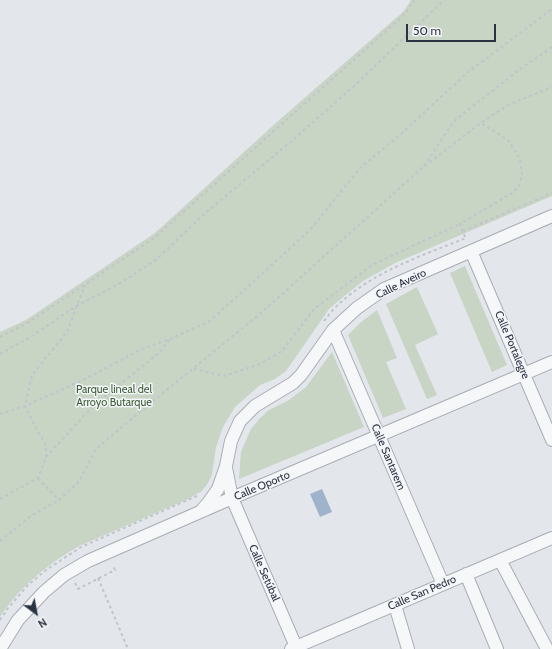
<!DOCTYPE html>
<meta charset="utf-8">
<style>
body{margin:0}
#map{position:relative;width:552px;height:649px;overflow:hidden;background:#e3e6eb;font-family:Cabin,sans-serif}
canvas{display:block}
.north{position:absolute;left:16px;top:593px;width:40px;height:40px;-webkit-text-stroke:3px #f3f5f8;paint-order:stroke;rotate:148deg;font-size:11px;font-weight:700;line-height:16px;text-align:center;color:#2b3343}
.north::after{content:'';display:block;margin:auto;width:14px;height:18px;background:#2b3343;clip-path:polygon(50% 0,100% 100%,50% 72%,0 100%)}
.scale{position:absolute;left:406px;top:24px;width:90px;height:18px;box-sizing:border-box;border:2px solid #2b3343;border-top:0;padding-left:5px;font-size:12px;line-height:14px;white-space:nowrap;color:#2b3343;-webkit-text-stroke:3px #f3f5f8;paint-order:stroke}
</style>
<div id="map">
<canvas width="552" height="649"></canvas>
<div class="north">N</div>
<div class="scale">50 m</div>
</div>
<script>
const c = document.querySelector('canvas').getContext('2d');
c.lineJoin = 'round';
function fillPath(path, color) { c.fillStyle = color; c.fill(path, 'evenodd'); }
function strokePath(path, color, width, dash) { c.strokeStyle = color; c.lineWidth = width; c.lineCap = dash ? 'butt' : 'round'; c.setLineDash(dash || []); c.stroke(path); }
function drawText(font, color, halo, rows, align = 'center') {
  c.font = font + ' Cabin,sans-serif'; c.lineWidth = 3; c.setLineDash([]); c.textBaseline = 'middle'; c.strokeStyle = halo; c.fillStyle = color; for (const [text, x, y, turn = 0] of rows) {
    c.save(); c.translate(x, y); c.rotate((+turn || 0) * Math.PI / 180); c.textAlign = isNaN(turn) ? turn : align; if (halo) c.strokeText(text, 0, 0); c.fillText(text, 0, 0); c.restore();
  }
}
const green = new Path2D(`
 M411 0H552V196L395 263 363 281 343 297 329 309 286 371 275 379 260 385 235 407 223 427 216 447 212 474 208 483 202 491 188 499 79 546C48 564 20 586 0 617V332L26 320 155 233 277 122 404 11Z
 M465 266 507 365 492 372 450 273Z
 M417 287 438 334 415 345 437 395 427 399 386 304Z
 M377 310 397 358 386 362 406 409 383 418 348 335 361 322Z
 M332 352 364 427 239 479 241 452 251 429 260 418 269 410 289 400 306 387Z`);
const water = new Path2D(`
 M322 489 332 512 320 517 310 494Z`);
const path = new Path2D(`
 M424 166 454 121 523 67 552 47
 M463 231 552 193
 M465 237 460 224 514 192 520 184 522 174 520 159 508 140 481 123
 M324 321C355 278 418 257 466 238
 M0 337 29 322 154 238 405 14 414 0
 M0 354 32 336 78 305 119 284 157 259 204 214 294 139 353 87 444 0
 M194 369 224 376 260 364 282 351 314 309 372 265 460 224
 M0 414 25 406 81 381 142 349 170 339 210 321 310 230 360 168 401 134 467 73 552 9
 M46 457 94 405 159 353 169 340
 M38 478 58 499
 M0 499 38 478 46 457V445L38 432 25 406 32 375 67 332 85 285
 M0 541 32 515 59 500 78 483 96 449 136 415 260 314 422 168 481 123 508 105 552 87
 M98 578 128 649
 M75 583 78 589 115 570 113 565
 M0 620 8 608 28 585 46 570 81 547 199 495`);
const street = new Path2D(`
 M471 251 552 440
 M333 330 443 584
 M226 468 232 498 297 649
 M202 510 208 503 218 489 226 466 231 441 240 421 255 406 293 383 301 375 333 330 357 308 384 289 552 216
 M500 560 547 649
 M466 574 497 649
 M395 605 408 649
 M0 649 18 620 44 592 64 575 88 561 232 498 552 362
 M291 649 552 538`);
const streetNames = [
 ["Calle Aveiro",401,284,-26],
 ["Calle Portalegre",512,345,67],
 ["Calle Santarem",388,457,67],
 ["Calle Oporto",262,486,-23],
 ["Calle Setúbal",264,573,66],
 ["Calle San Pedro",422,593,-23]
];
const parkNames = [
 ["Parque lineal del",114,390],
 ["Arroyo Butarque",114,403]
];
fillPath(green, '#c8d4c4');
fillPath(water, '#9fb3ca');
strokePath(street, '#a8adb5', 14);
strokePath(path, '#c1c4ca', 2, [3, 3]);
strokePath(street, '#f6f7f9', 12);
drawText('11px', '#2b3343', '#f3f5f8', streetNames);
drawText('11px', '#3f5e38', '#f3f5f8', parkNames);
</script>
